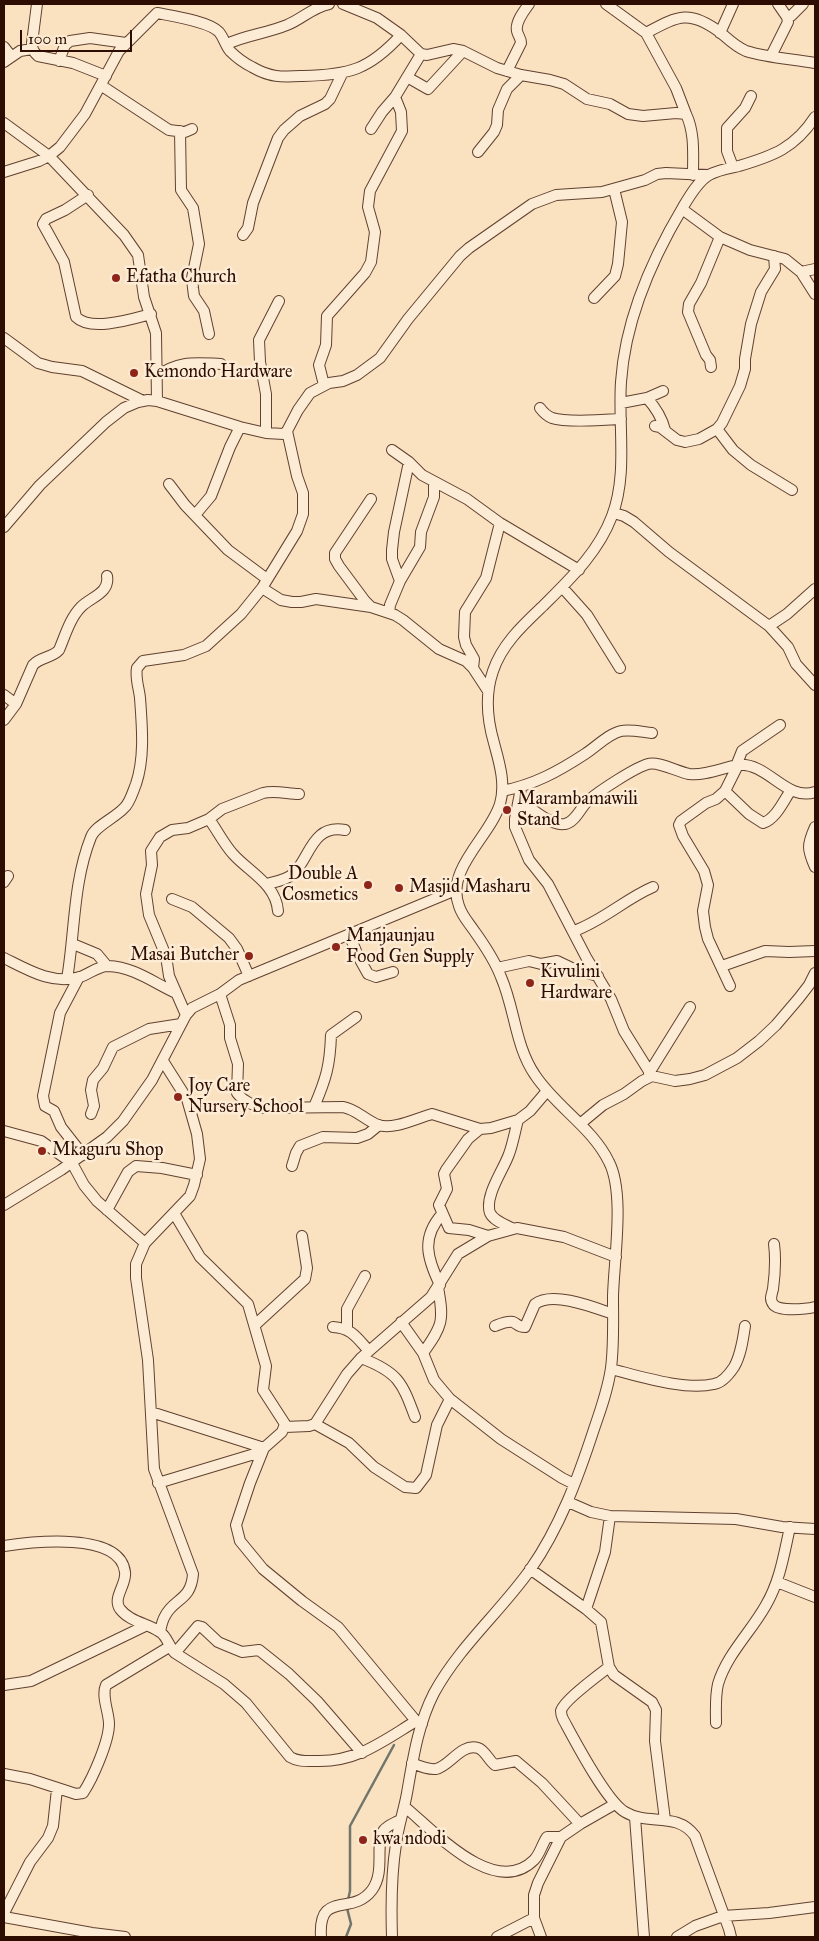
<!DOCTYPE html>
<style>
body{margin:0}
#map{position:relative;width:819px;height:1941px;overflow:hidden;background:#fae1bf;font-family:"IM FELL Great Primer",serif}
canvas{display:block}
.frame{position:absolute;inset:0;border:5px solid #2d0c01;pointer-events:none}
.scale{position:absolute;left:20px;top:30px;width:112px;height:22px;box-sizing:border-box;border:2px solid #2d0c01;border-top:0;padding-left:6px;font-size:15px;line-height:18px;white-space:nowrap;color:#2d0c01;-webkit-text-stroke:4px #fcecd5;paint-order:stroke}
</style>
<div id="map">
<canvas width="819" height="1941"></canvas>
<div class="frame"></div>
<div class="scale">100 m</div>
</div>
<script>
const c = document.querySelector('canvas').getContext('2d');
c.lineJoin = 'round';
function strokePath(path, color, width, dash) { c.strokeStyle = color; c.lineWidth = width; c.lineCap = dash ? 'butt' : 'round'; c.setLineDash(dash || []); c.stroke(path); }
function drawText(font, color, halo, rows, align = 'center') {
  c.font = font + ' "IM FELL Great Primer",serif'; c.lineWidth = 5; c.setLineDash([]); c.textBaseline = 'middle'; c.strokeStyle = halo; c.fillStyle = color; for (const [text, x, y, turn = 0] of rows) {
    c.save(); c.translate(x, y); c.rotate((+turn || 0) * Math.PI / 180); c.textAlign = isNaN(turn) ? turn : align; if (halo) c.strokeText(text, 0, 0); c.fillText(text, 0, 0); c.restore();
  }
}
const stream = new Path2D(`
 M348 1900 350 1891V1826L394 1745
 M346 1937 351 1924 347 1908`);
const minor = new Path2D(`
 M37 4 32 43C32 50 34 52 38 56L73 63 106 76
 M343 4 377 18 401 35 421 54 427 55 453 49 463 51 497 68 521 75 550 80 564 84 587 99 610 104 628 114 643 116 676 113 686 114C695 133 693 154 693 175
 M606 4 646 33 676 88 686 114
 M787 17 791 16 803 4
 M646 33C678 16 689 9 721 33 729 40 736 47 746 51 768 58 793 59 815 63
 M720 33 733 4
 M227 44C246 35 268 33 287 25 302 19 313 7 329 4
 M4 47 11 56
 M771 56 788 22 787 17 778 4
 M59 61 65 45 70 41 90 38 126 43
 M4 62 20 51 32 49
 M507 71 521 43C521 38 518 36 517 31 515 22 524 11 529 4
 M407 77 428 89 463 51
 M102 86 169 130 185 132 192 129
 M4 123 49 156 124 235 138 255 144 297 156 333 157 401
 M371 129 382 112 395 97
 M180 131 181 190 193 208 199 244 192 278 193 288 194 296 204 311 209 334
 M478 152 494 132 497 125 498 110 507 89 521 75
 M733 167 727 151V128L745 108 751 96
 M4 172 39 161 49 156 60 147 85 114 119 51 157 13C172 16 208 21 219 32 224 38 225 45 230 51 236 57 244 63 252 67 271 78 282 77 303 76 349 75 369 70 401 35
 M88 195 65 210 46 219 43 224 64 262 76 317C91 332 132 319 151 314
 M682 209 720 237 750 250 785 259 801 272 815 294
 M243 235 248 228 253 203 278 138 284 130 300 116 325 104 330 99 342 74
 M801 272 815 269
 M594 298 615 276 618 264 622 222 614 189
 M4 338 38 363 52 367 82 371 143 401
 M711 367 710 360 706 355 688 312 689 304 701 283 720 237
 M157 376C180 360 195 363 221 364
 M324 385 319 365 326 345 327 316 365 273 371 262 375 232 368 207 370 191 402 131 401 112 395 97 421 54
 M647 398C656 408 662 418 665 430
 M621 403 647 398 663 391
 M540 408C543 412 547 416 552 418 567 423 604 420 621 419
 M655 426 660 427 677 440 685 442 699 439 717 429 722 423 740 386 745 369V359L751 324 761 292 775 269 774 256
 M717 429 733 450 751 465 792 490
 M266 433V394L260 362 259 340 279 301
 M392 450 409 462 422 475 467 499 500 523 579 570
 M169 484 185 505 228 550 267 579
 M371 499 335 553V559L339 566 365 601 371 607 395 615 403 620 439 649 466 661 473 668 488 691
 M614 513 624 516 634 522 669 552 769 626 788 647 796 664 815 685
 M195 515 211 496 230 447 240 427
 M4 527 40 485 106 422 124 408 138 402 148 400 157 401 240 427 266 433 284 434 287 431 298 410 310 393 329 383 343 381 357 375 380 358 408 319 460 256 469 248 532 204 556 195 602 192 645 180 657 174 666 173 708 175
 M400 581 420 547 421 532 434 497V482
 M562 587 587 615 620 668
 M262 588 281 600 292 602H301L316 599 371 607
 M389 613 390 605 400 581 392 559V550L394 532 409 462
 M769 626 787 614 815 589
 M473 668 474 659 466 645 464 637 465 612 486 578 500 523
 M4 695 16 704
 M4 720 16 704 33 665C40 657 52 658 59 650 65 636 70 618 81 607 91 597 110 593 107 576
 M736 766 742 751 780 725
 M521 788 515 819V827L529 860 548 884 586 957 611 999 624 1031 652 1076
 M502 791C534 785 559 771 585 754 596 747 608 734 621 731 630 729 642 732 652 733
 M725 791 749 814 763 823C776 819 784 800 791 790
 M519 799C529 807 552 827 565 824 576 822 581 806 589 800 599 791 636 767 648 764 658 761 678 772 689 774 705 776 722 768 738 765
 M209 819C217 830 224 844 233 854 249 872 276 884 278 911
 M815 827C807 845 807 849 815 867
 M4 882 8 876
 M266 884C275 882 288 880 295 872 310 856 313 824 345 830
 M172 899 192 907 229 938 237 949 249 976
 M574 931C604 920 625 899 653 887
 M349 934 358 956 368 974 376 977 393 972
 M73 944 97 954 107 966
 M4 958C28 970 52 985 80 977 89 974 98 966 108 966 134 967 154 983 176 993
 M722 966 765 951 789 952 815 951
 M497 968 529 961 541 964 557 961 578 971 598 976
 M79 977 60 1013 43 1096 45 1106 54 1111 61 1127 83 1155
 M67 979C75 932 73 882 91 837 95 826 115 818 124 808 130 803 133 791 136 784 145 757 142 726 140 698 139 688 135 678 137 668L143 661 184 655 206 646 241 614 262 588 297 531 303 514V493L297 476 287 431
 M730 986 708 939 705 927 703 911 708 885 704 871 683 836 679 825 681 821 706 803 716 799 725 791 738 765C768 762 786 802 815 792
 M220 994 230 1025V1038L238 1064 237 1093C244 1102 253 1105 264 1108L343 1107C356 1109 365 1120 378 1125 394 1130 417 1118 432 1114L480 1129 491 1128 518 1120 530 1111 547 1091
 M186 1015 169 976 166 956 149 915 146 894 152 865 151 851 160 837 172 830 188 828 209 819 222 809 263 793C275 790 288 794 299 794
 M649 1073 690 1007
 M314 1107C326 1079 330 1066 331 1035L356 1017
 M91 1114 94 1106 91 1090 93 1080 103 1068 113 1047 149 1029 181 1024
 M580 1124 603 1105 624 1094 642 1081 652 1076 675 1081 690 1079 705 1075 737 1058 759 1041 776 1025 799 998 809 985 815 973
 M480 1129 468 1139 446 1170 444 1174 447 1189 439 1205 449 1228 469 1230 488 1236
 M4 1131 41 1141 72 1163 84 1185 97 1201 145 1243
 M292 1166 296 1153 300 1146 323 1137 357 1138 368 1134 379 1125
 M4 1205 61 1170 107 1137 123 1121 152 1080 186 1015 192 1008 220 994 239 980 456 890
 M107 1210 128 1172 136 1166 162 1168 197 1175
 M174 1213 200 1257 248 1304 266 1366 263 1390 285 1424 282 1432 264 1448 250 1483 236 1525 240 1541 263 1569 302 1601 338 1627 416 1721 422 1724
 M512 1228C504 1224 494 1221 490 1213 484 1196 504 1169 509 1154 513 1143 515 1131 518 1120
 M774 1244C776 1259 775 1274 773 1289 772 1294 769 1299 773 1304 778 1312 807 1309 815 1307
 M440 1285C427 1258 421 1238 442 1214
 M401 1322 423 1353 434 1380 450 1399 501 1439 562 1478 574 1484
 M255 1325 305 1279 307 1268 302 1236
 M495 1326C500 1324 507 1321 513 1322 518 1324 518 1327 525 1327L535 1304C553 1291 593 1307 613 1314
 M333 1327C352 1328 357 1338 369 1351
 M347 1329V1309L365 1276
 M423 1353C443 1325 444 1321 438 1287
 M361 1358C398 1372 402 1382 415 1417
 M611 1369C639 1376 685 1391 714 1384 722 1383 730 1373 734 1367 741 1355 743 1339 745 1326
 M151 1412 264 1448
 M315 1424 349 1443 374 1467 405 1487 416 1488 426 1475 437 1425 450 1399
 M285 1427 309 1426 315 1424 347 1374 361 1358 431 1297 458 1254 488 1236 517 1228 564 1237 616 1257
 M158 1483 261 1452
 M568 1502 591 1512 610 1516 736 1519 782 1527 815 1529
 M4 1546C31 1542 120 1531 125 1572 127 1584 112 1598 120 1609 130 1622 147 1623 160 1632 167 1636 169 1647 175 1653L224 1684 246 1703 290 1757C298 1762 307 1761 317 1761 357 1762 383 1741 416 1721
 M530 1569 586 1609 601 1622 609 1667 614 1675 652 1702 656 1710 655 1741 665 1820
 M777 1582 815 1597
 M586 1609 605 1552 610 1516
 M160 1632C161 1627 162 1621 165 1616 174 1598 191 1601 193 1574L154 1469 148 1360 136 1278V1264L145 1243 190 1196 194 1185 200 1159 197 1134 187 1099 163 1061
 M175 1653 198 1626 202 1627 218 1642 225 1645 242 1652 259 1650 289 1674 317 1701 362 1753
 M609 1667C600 1674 563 1701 561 1711 561 1714 562 1717 563 1719 575 1741 606 1801 625 1812 648 1826 677 1811 695 1836L729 1929 731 1937
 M4 1685 31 1681 145 1626
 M716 1723C716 1710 715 1697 718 1684 727 1654 751 1632 766 1605 780 1581 784 1554 790 1527
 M412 1763C419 1766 428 1770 436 1769 450 1766 461 1743 478 1748 485 1750 489 1761 495 1765L516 1761 542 1783 580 1824
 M4 1774 30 1779 76 1794 83 1793C93 1778 109 1741 109 1724 109 1712 101 1696 106 1685L169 1647
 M405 1807C434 1831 495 1899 534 1860 540 1854 542 1844 547 1837H561
 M635 1817 644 1937
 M4 1913 30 1862 48 1838 53 1826 57 1789
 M4 1917 92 1933 125 1937
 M321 1937C318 1889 352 1917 372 1890 386 1871 374 1843 384 1830 388 1825 395 1823 400 1820
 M392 1937C391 1906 391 1875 396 1844 398 1827 404 1810 407 1793 413 1759 418 1724 434 1693 459 1647 500 1612 530 1570 560 1527 578 1478 594 1429 601 1409 608 1389 611 1368 614 1345 613 1320 613 1296 614 1259 625 1193 609 1162 592 1127 556 1107 535 1075 515 1046 515 1009 501 977 495 961 485 946 475 932 469 923 462 916 459 906 445 869 490 837 500 804 506 783 499 762 494 743 487 719 485 694 493 671 502 644 523 625 543 606 570 579 598 553 612 516 628 474 618 426 621 382 625 321 652 259 683 207 689 197 698 181 709 175 717 170 730 168 739 166 773 156 795 148 815 117
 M497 1937 534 1918
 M541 1937 534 1918V1895L538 1883 561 1837 580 1824 615 1804
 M677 1937 695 1926 723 1916 769 1913 815 1907`);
const markers = [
 [116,278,5,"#8f2418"],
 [134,373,5,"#8f2418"],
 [507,810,5,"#8f2418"],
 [368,885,5,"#8f2418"],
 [399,888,5,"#8f2418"],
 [336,947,5,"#8f2418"],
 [249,956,5,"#8f2418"],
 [530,983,5,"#8f2418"],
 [178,1097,5,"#8f2418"],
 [42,1151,5,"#8f2418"],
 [363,1840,5,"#8f2418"]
];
const poiNames = [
 ["Efatha Church",126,278],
 ["Kemondo Hardware",144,373],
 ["Marambamawili",517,800],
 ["Stand",517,821],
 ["Double A",358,875,"right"],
 ["Cosmetics",358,896,"right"],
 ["Masjid Masharu",409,888],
 ["Manjaunjau",346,937],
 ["Food Gen Supply",346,958],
 ["Masai Butcher",239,956,"right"],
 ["Kivulini",540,973],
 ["Hardware",540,994],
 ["Joy Care",188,1087],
 ["Nursery School",188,1108],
 ["Mkaguru Shop",52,1151],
 ["kwa ndodi",373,1840]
];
strokePath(stream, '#71766c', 2.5);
strokePath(minor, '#604130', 12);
strokePath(minor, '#fcecd5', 10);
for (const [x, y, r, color] of markers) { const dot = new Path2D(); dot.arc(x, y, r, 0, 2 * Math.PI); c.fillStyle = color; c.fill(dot); strokePath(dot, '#fcecd5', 2); }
drawText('18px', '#2d0c01', '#fcecd5', poiNames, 'left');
</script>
